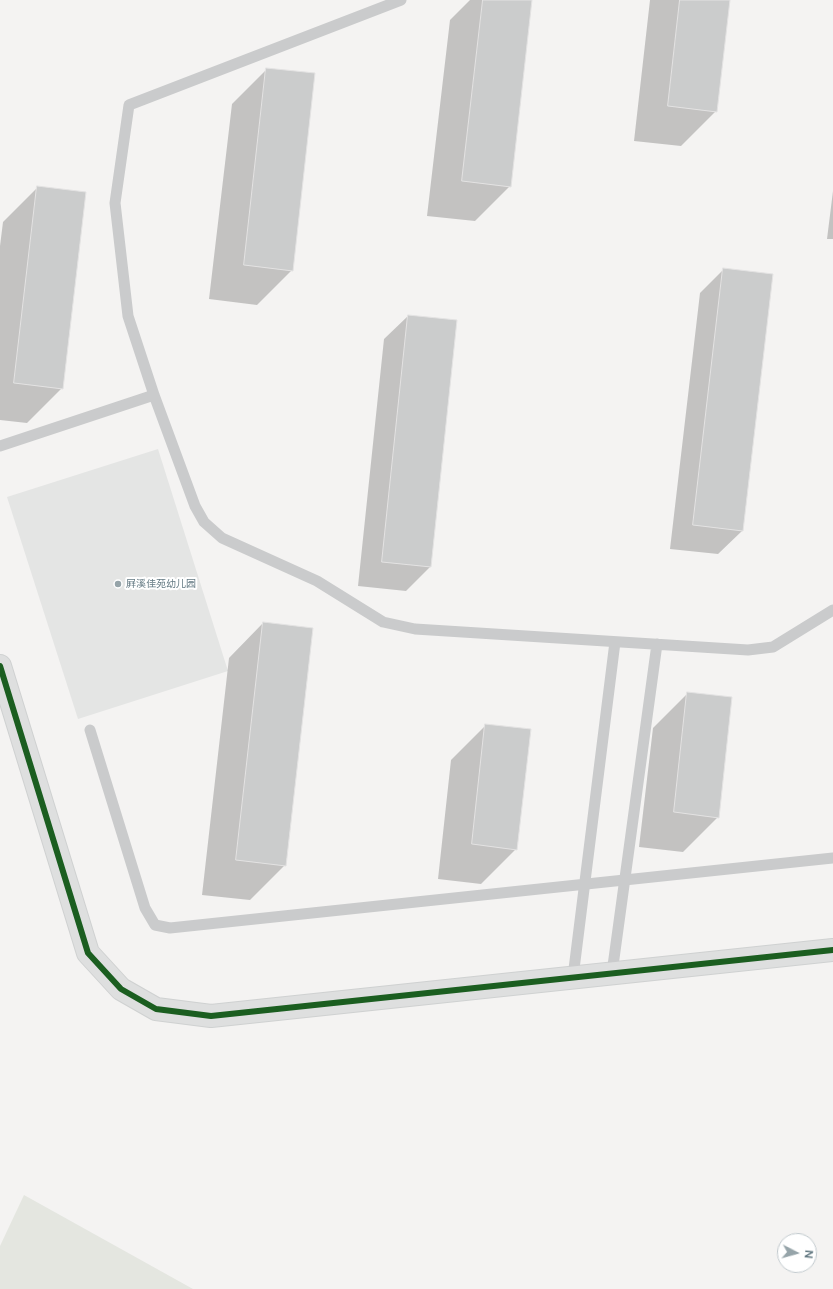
<!DOCTYPE html>
<meta charset="utf-8">
<style>
body{margin:0}
#map{position:relative;width:833px;height:1289px;overflow:hidden;background:#f4f3f2;font-family:Figtree,sans-serif}
canvas{display:block}
.north{position:absolute;left:777px;top:1233px;width:40px;height:40px;box-sizing:border-box;background:#fff;border:1px solid #c1c9cd;border-radius:50%;rotate:96deg;font-size:11px;font-weight:700;line-height:16px;text-align:center;color:#637982}
.north::after{content:'';display:block;margin:auto;width:14px;height:18px;background:#96a4a9;clip-path:polygon(50% 0,100% 100%,50% 72%,0 100%)}
</style>
<div id="map">
<canvas width="833" height="1289"></canvas>
<div class="north">N</div>
</div>
<script>
const c = document.querySelector('canvas').getContext('2d');
c.lineJoin = 'round';
function fillPath(path, color) { c.fillStyle = color; c.fill(path, 'evenodd'); }
function strokePath(path, color, width, dash) { c.strokeStyle = color; c.lineWidth = width; c.lineCap = dash ? 'butt' : 'round'; c.setLineDash(dash || []); c.stroke(path); }
function drawText(font, color, halo, rows, align = 'center') {
  c.font = font + ' Figtree,"Noto Sans SC",sans-serif'; c.lineWidth = 4; c.setLineDash([]); c.textBaseline = 'middle'; c.strokeStyle = halo; c.fillStyle = color; for (const [text, x, y, turn = 0] of rows) {
    c.save(); c.translate(x, y); c.rotate((+turn || 0) * Math.PI / 180); c.textAlign = isNaN(turn) ? turn : align; if (halo) c.strokeText(text, 0, 0); c.fillText(text, 0, 0); c.restore();
  }
}
const built = new Path2D(`
 M158 449 228 671 78 719 7 497Z`);
const green = new Path2D(`
 M24 1195 193 1289H0V1246Z`);
const shadow = new Path2D(`
 M470 0H531L510 186 475 221 427 216 450 20Z
 M650 0H729L716 111 681 146 634 141Z
 M267 69 292 270 257 305 209 299 232 104Z
 M38 187 62 388 27 423 0 420V246L3 222Z
 M833 191V239H827Z
 M724 269 742 531 718 554 670 549 700 293Z
 M408 316 456 321 430 567 406 591 358 586 384 339Z
 M263 623 285 865 250 900 202 895 229 658Z
 M688 693 718 817 683 852 639 847 653 728Z
 M486 725 516 849 481 884 438 879 451 760Z`);
const building = new Path2D(`
 M483 0H532L511 187 462 181Z
 M680 0H730L717 112 668 106Z
 M266 68 315 73 293 271 244 265Z
 M37 186 86 192 63 389 14 383Z
 M723 268 773 274 743 531 693 525Z
 M408 315 457 320 431 567 382 562Z
 M263 622 313 628 286 866 236 860Z
 M687 692 732 697 719 818 674 812Z
 M485 724 531 729 517 850 472 844Z`);
const lane = new Path2D(`
 M401 0 129 105 115 203 128 316 154 395 195 506 204 522 222 538 317 581 383 622 415 629 748 650 773 647 833 610
 M0 446 154 395
 M90 730 145 908 155 925 170 928 833 858
 M612 973 657 644
 M573 977 615 642`);
const secondary = new Path2D(`
 M0 666 88 953 121 989 156 1009 211 1016 833 950`);
const cycleway = new Path2D(`
 M0 666 88 953 121 989 156 1009 211 1016 833 950`);
const markers = [
 [118,584,4,"#96a4a9"]
];
const poiNames = [
 ["屛溪佳苑幼儿园",126,584]
];
fillPath(built, '#e4e5e4');
fillPath(green, '#e4e6e0');
fillPath(shadow, '#0003');
fillPath(building, '#cbcccc');
strokePath(building, '#e3e2e2', 1);
strokePath(secondary, '#cfd1d1', 24);
strokePath(lane, '#cacbcc', 11);
strokePath(secondary, '#dedfdf', 22);
strokePath(cycleway, '#1b5e20', 6);
for (const [x, y, r, color] of markers) { const dot = new Path2D(); dot.arc(x, y, r, 0, 2 * Math.PI); c.fillStyle = color; c.fill(dot); strokePath(dot, '#fff', 1.5); }
drawText('10px', '#637982', '#fff', poiNames, 'left');
</script>
